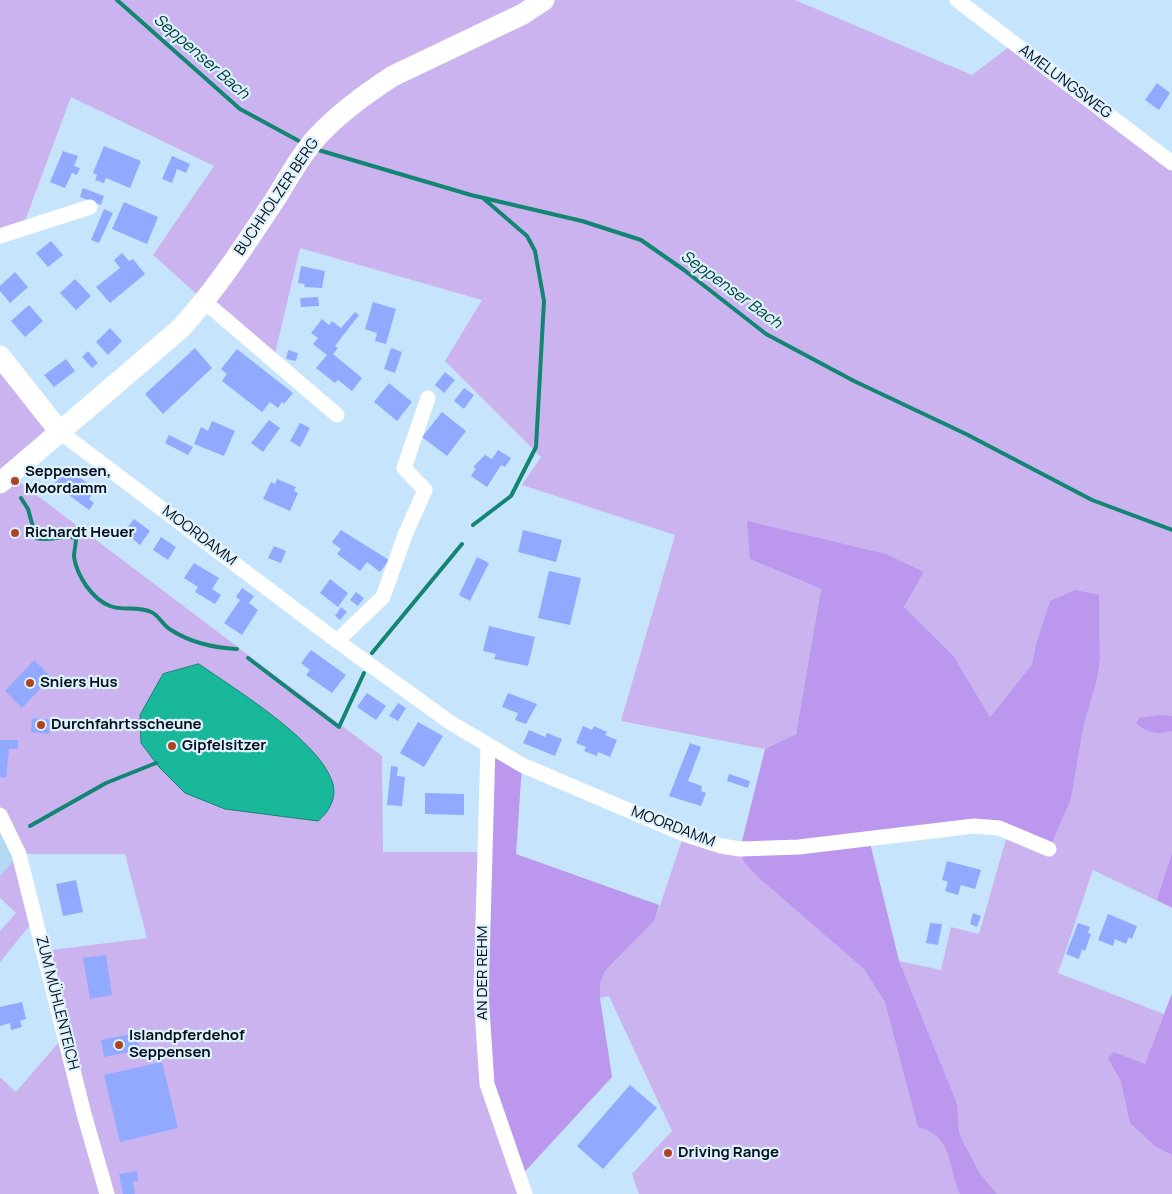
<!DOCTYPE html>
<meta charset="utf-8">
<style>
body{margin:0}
canvas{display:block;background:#c6e5fc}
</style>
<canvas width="1172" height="1194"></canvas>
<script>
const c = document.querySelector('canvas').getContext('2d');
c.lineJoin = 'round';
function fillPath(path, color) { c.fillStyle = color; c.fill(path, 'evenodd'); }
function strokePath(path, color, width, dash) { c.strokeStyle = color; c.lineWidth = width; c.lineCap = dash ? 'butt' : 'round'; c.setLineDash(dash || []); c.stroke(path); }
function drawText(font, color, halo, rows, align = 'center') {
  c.font = font + ' Manrope,sans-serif'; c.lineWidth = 4.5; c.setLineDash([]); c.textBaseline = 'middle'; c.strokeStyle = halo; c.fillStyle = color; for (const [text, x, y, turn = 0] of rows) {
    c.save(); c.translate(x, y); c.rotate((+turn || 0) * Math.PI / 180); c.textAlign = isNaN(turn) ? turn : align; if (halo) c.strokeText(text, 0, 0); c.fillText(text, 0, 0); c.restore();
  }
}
const built = new Path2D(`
 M0 815 19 854 0 876Z`);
const green = new Path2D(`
 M0 0H795L972 75 1014 43 1172 163V908L1093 870 1058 973 1164 1014 1172 993V1194H639L632 1174 672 1131 609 996 600 998V984L605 971 655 920 684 834 721 846 869 839 899 961 941 970 951 927 979 934 1008 832 1071 799 1084 724 1100 659 1099 595 1050 601 1036 642 1032 664 990 717 953 655 904 607 924 572 750 559 821 589 796 734 765 749 621 721 675 535 522 485 541 457 445 361 482 300 300 248 273 362 153 255 214 166 71 97 22 229 0 236Z
 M0 356 60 432 10 475 382 756 383 852H485L525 1194H0V1077L16 1092 65 1035 43 951 147 938 125 854H20L35 919 0 962V931L16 913 0 898V876L19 854 0 815Z`);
const forest = new Path2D(`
 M747 521 886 554 924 572 904 607 953 655 990 717 1032 664 1036 643 1050 601 1075 590 1099 595 1100 659 1097 679 1084 724 1071 799 1049 849 999 828 869 839 899 961 957 1104 959 1132 963 1142 980 1174 997 1194H960C947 1166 954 1136 918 1127L885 1002 864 969 757 876 744 862 740 849 765 749 796 734 821 589 750 559Z
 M1162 715 1172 716V731C1157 735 1148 733 1136 723L1139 718Z
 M488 746 522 765 516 854 659 905 655 920 605 971 600 984V998L612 1077 519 1178 487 1084Z
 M1172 853V907L1157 900Z
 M1172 994V1155L1155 1146 1130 1123 1121 1081 1108 1058 1114 1052 1145 1064Z`);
const water = new Path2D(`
 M199 664C236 690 317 739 332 781 338 797 329 812 318 821L225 809 185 793 159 767 141 743 140 715 163 674Z`);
const stream = new Path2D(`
 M117 0 240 109 299 141
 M315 149 471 195 582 221 641 240 684 270 766 334 854 381 966 434 1092 500 1172 530
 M21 498 28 509 36 538C50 542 62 534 76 538 76 544 74 551 74 557 77 576 92 599 110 606 122 611 138 606 151 612 159 615 163 626 171 630 190 642 215 648 237 649
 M473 525 511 496 536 447 544 301 535 251 527 236 483 198
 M372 653 462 544
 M248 658 339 727 364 673
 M30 826 106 783 156 763`);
const building = new Path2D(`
 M1157 83 1170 93 1159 110 1145 100Z
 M104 146 141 161 130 188 106 178 104 183 95 180 97 175 93 173Z
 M63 151 78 156 74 166 80 168 77 175 72 173 65 188 50 182Z
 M172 156 190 164 186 173 177 169 172 183 162 179Z
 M83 188 104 196 101 205 80 197Z
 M124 202 158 217 147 244 112 229Z
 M104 209 113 213 99 243 91 240Z
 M51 241 63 255 48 267 36 253Z
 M122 253 129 261 133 259 145 274 110 303 96 287 120 268 114 260Z
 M301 266 325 271 322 288 304 287 305 284 298 283Z
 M15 272 28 287 10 303 0 291V286Z
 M75 279 91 296 76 310 60 293Z
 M318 297 319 306 301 307 300 298Z
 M373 302 396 309 386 344 375 341 377 333 365 329Z
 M29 305 43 321 25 337 11 321Z
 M355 312 359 315 335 346 338 348 333 354 362 378 352 391 338 380 335 383 316 368 327 355 313 344 318 338 311 333 322 319 329 325 332 321 341 328Z
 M110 328 122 341 108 355 96 342Z
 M195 348 212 368 163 414 145 394Z
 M391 348 402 352 395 373 384 369Z
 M237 349 293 393 284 404 282 402 278 408 270 402 262 412 222 381 227 374 221 369Z
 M288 350 298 353 296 361 286 359Z
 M88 351 98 363 92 368 82 357Z
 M66 359 75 371 54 387 44 375Z
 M445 372 455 380 444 393 435 385Z
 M389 383 412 402 397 421 374 402Z
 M464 388 474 395 464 409 454 401Z
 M442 412 466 431 447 456 422 437Z
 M269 420 280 428 263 452 251 443Z
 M212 421 235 431 224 456 194 444 201 427 208 431Z
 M300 423 310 428 300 447 290 441Z
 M169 435 193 447 188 455 165 443Z
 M498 450 511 458 505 467 501 465 487 487 471 476 476 468 473 467 485 455 492 459Z
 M66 468 96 489 89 499 94 503 89 510 54 484Z
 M277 479 296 487 294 491 298 493 290 511 263 499 271 482 275 484Z
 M134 519 150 531 140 545 124 532Z
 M341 530 389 560 380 572 367 562 360 571 337 554 341 549 332 542Z
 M523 530 562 540 556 562 518 552Z
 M161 537 176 547 168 560 153 550Z
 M274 546 286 551 281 563 268 558Z
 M477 557 489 563 470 601 459 595Z
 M194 563 219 578 212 589 221 595 215 604 195 592 198 587 184 578Z
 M549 571 581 578 570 625 538 618Z
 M330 579 348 593 338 607 320 593Z
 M242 588 254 596 249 603 258 610 242 635 224 623 240 600 236 597Z
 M356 592 364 598 358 606 350 600Z
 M341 607 347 612 340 620 335 616Z
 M489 626 535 637 528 666 494 659 496 654 483 651Z
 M311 650 346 675 332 693 306 675 310 670 301 663Z
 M34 660 51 677 22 708 5 691Z
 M367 693 386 706 376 720 357 707Z
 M508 693 537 704 526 724 515 720 518 713 502 707Z
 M398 703 406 708 398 721 389 716Z
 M32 718 51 720 49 734 31 732Z
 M418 722 443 736 424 767 400 753Z
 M583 726 592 730 594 726 607 732 605 735 617 740 610 757 598 752 597 756 584 751 586 747 576 743Z
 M529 730 545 737 547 733 562 739 555 756 523 743Z
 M0 740H18V749H9L6 778 0 777Z
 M690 743 701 747 688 781 702 786 701 791 706 793 701 806 669 796Z
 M391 766 398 767 397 776 405 777 402 806 387 805Z
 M729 774 750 781 748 788 727 781Z
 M425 793 464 794V815L425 814Z
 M947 861 981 870 975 889 961 885 958 895 945 891 948 882 942 880Z
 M76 880 83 912 63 916 56 884Z
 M973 913 981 916 977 927 970 924Z
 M1108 914 1137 926 1132 939 1129 937 1126 944 1115 939 1113 946 1098 940Z
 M930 923 942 924 938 945 926 943Z
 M1078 923 1090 927 1088 933 1091 934 1085 951 1082 949 1079 959 1066 954Z
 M106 955 112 995 90 999 83 958Z
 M22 1002 26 1019 20 1021 22 1027 11 1030 10 1023 0 1026V1007Z
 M136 1033 140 1050 104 1057 101 1040Z
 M162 1062 178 1128 120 1142 104 1075Z
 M630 1085 657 1108 603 1169 577 1146Z
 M137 1171 138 1181 133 1182 135 1194H123L119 1174Z`);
const street = new Path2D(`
 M957 0 1172 163
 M0 236 90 207
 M205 302 337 415
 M60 432 337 641 451 723 522 765 684 834 721 846 740 849 799 847 974 826 999 828 1049 849
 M337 641 383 597 405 535 425 490 404 468 428 398
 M488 746 481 995 487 1084 525 1194
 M0 815 19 854 84 1114 107 1194`);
const secondary = new Path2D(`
 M0 356 60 432
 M0 483 180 329C217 289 246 243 276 198 289 177 300 156 316 138 338 114 365 94 393 76L523 14 544 0`);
const markers = [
 [15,481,5,"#ac4421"],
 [15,533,5,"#ac4421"],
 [30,683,5,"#ac4421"],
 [41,725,5,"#ac4421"],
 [172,746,5,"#ac4421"],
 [119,1045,5,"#ac4421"],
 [668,1153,5,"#ac4421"]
];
const streetNames = [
 ["AMELUNGSWEG",1065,82,37],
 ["BUCHHOLZER BERG",277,197,-56],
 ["MOORDAMM",199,536,37],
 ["MOORDAMM",673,827,21],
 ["AN DER REHM",483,973,-90],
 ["ZUM MÜHLENTEICH",57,1003,76]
];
const poiNames = [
 ["Seppensen,",25,472],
 ["Moordamm",25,489],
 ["Richardt Heuer",25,533],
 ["Sniers Hus",40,683],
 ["Durchfahrtsscheune",51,725],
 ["Gipfelsitzer",182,746],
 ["Islandpferdehof",129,1036],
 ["Seppensen",129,1053],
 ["Driving Range",678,1153]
];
const waterNames = [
 ["Seppenser Bach",201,57,41],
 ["Seppenser Bach",731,290,36]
];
fillPath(built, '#b3d9f4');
fillPath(green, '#cab3ee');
fillPath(forest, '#bc97ee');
fillPath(water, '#1ab89b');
strokePath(water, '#138573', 1);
strokePath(stream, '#138573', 4);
fillPath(building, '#91a9ff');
strokePath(street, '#fff', 15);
strokePath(secondary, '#fff', 21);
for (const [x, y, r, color] of markers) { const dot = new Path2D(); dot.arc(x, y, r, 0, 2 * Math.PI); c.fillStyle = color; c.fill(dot); strokePath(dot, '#def1fe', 2); }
drawText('15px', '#040e16', '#def1fe', streetNames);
drawText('bold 15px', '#040e16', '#def1fe', poiNames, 'left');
drawText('italic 16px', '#004034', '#def1fe', waterNames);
</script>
